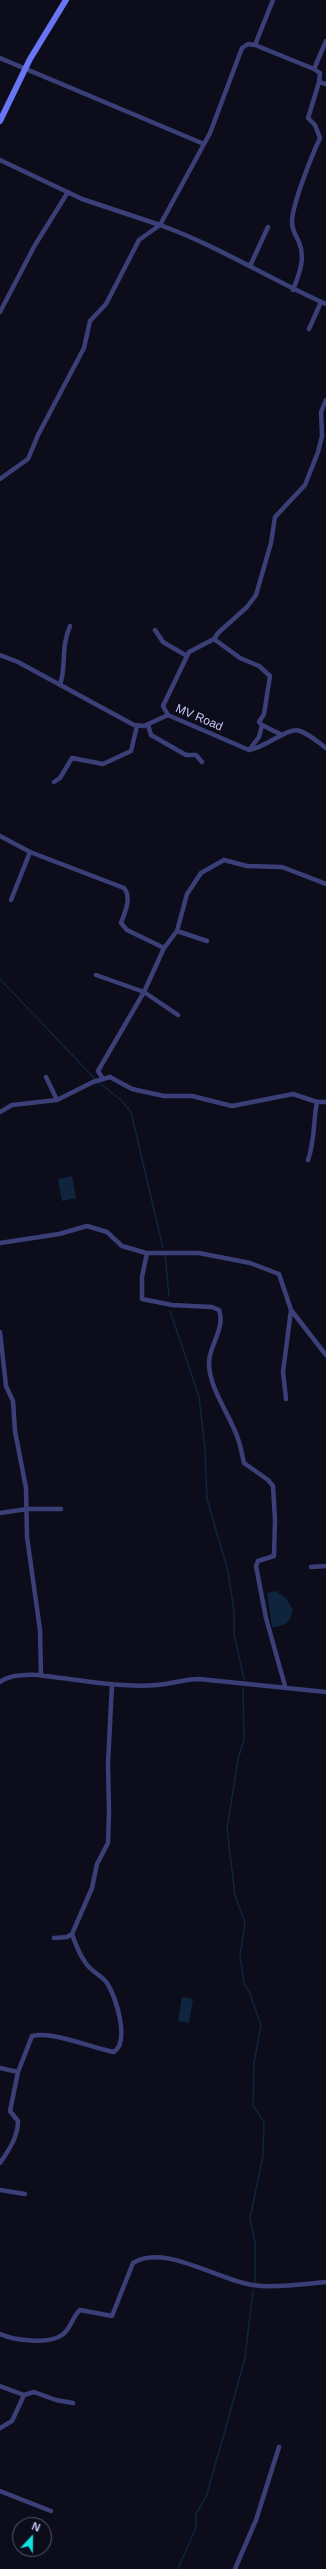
<!DOCTYPE html>
<style>
body{margin:0}
#map{position:relative;width:326px;height:2569px;overflow:hidden;background:#0d0c1b;font-family:Helvetica,sans-serif}
canvas{display:block}
.north{position:absolute;left:12px;top:2517px;width:40px;height:40px;box-sizing:border-box;background:#0d0c1b;border:1px solid #595875;border-radius:50%;rotate:22deg;font-size:11px;font-weight:700;line-height:16px;text-align:center;color:#cacafb}
.north::after{content:'';display:block;margin:auto;width:14px;height:18px;background:#11e0dd;clip-path:polygon(50% 0,100% 100%,50% 72%,0 100%)}
</style>
<div id="map">
<canvas width="326" height="2569"></canvas>
<div class="north">N</div>
</div>
<script>
const c = document.querySelector('canvas').getContext('2d');
c.lineJoin = 'round';
function fillPath(path, color) { c.fillStyle = color; c.fill(path, 'evenodd'); }
function strokePath(path, color, width, dash) { c.strokeStyle = color; c.lineWidth = width; c.lineCap = dash ? 'butt' : 'round'; c.setLineDash(dash || []); c.stroke(path); }
function drawText(font, color, halo, rows, align = 'center') {
  c.font = font + ' Helvetica,sans-serif'; c.lineWidth = 3; c.setLineDash([]); c.textBaseline = 'middle'; c.strokeStyle = halo; c.fillStyle = color; for (const [text, x, y, turn = 0] of rows) {
    c.save(); c.translate(x, y); c.rotate((+turn || 0) * Math.PI / 180); c.textAlign = isNaN(turn) ? turn : align; if (halo) c.strokeText(text, 0, 0); c.fillText(text, 0, 0); c.restore();
  }
}
const water = new Path2D(`
 M72 1176 76 1198 62 1201 58 1179Z
 M276 1591 286 1598 293 1610C290 1623 285 1626 272 1627L267 1593Z
 M182 1997 193 1999 189 2023 178 2021Z`);
const stream = new Path2D(`
 M0 979 95 1079
 M98 1082 121 1100 131 1112 163 1248
 M165 1255 169 1296
 M170 1311 199 1397 205 1449 207 1499 228 1571 234 1612V1634L244 1679
 M243 1688 244 1740 238 1759 227 1829 235 1896 245 1922 243 1937 245 1922
 M243 1937 240 1956 244 1984 249 1991 261 2025 254 2063 253 2105 264 2122 263 2156 250 2218 255 2242V2282
 M178 2569 196 2527V2514L206 2497 228 2420 245 2358 253 2290`);
const street = new Path2D(`
 M255 45 273 0
 M0 58 204 144
 M314 69 326 41
 M0 160 82 199 160 225 210 133 242 48 248 44 255 45 314 69 320 73 319 82
 M250 266 268 227
 M293 290C299 274 306 259 299 242 296 236 292 230 292 222 292 205 312 155 320 138L315 125 308 118 309 115 319 82 326 84
 M0 312 35 245 68 192
 M309 329 321 302
 M0 479 28 459 38 435 84 348 90 321 106 304 139 240 160 225C218 246 270 279 326 304
 M155 630 163 642 187 656
 M0 655 18 662 134 725 144 726 168 715 249 750C266 748 288 726 300 731 309 734 318 742 326 748
 M60 685C67 663 60 650 70 626
 M168 715 163 706 189 652 214 639
 M148 725 151 735 186 755H196L202 762
 M262 725 282 735
 M249 750 259 737 262 725 259 722 264 714 270 676 259 666 240 658 214 639 218 633 247 607 256 595 271 543 275 517 305 485 318 452 322 436 321 412 326 400
 M54 782 60 778 72 758 103 764 131 751 137 726
 M0 836 30 852 124 888C132 898 125 912 121 923L127 930 164 948 177 931 187 894 201 873 224 860 247 866 282 867 326 884
 M11 900 30 852
 M177 931 207 941
 M96 975 144 992 178 1015
 M46 1077 57 1100
 M103 1079 98 1071 144 992 164 948
 M0 1112 12 1105 57 1100 93 1082 110 1077 132 1089 164 1096H192L232 1106 293 1094 317 1102H326
 M308 1160C315 1141 313 1122 317 1102
 M0 1243 59 1234 87 1226 107 1232 122 1246 146 1253H199L250 1263 279 1274 291 1310 326 1355
 M147 1253 142 1277V1299L172 1305 212 1307 219 1310C226 1328 208 1347 209 1364 210 1391 230 1414 238 1439 241 1447 242 1455 244 1463L268 1480 273 1486 275 1520 274 1556 258 1561 256 1566 266 1618 285 1686
 M0 1332 6 1386 13 1401 15 1431 26 1488 27 1537 40 1630 41 1675
 M286 1399 283 1372 291 1310
 M0 1513 27 1509H61
 M311 1567 326 1566
 M0 1682C9 1674 33 1674 45 1676 81 1680 120 1688 157 1685 172 1684 184 1679 199 1679L326 1692
 M54 1938 67 1937 72 1934 92 1888 97 1864 108 1843 109 1812 108 1764 112 1684
 M0 2068 18 2072 10 2111 18 2121C18 2137 9 2150 0 2163
 M18 2072 32 2036C54 2031 91 2048 114 2052 130 2041 116 1997 107 1983 101 1975 90 1971 85 1962 79 1953 75 1943 72 1934
 M0 2190 25 2194
 M0 2334C14 2340 48 2345 62 2335 71 2329 72 2317 80 2310L112 2316 133 2263C167 2242 223 2285 262 2286 283 2287 305 2284 326 2282
 M0 2386 24 2395 34 2392 56 2400 73 2403
 M0 2428 12 2421 24 2395
 M0 2491 51 2511
 M235 2569 256 2520 279 2447`);
const secondary = new Path2D(`
 M0 121 30 59 66 0`);
const streetNames = [
 ["MV Road",199,718,23]
];
fillPath(water, '#0f253d');
strokePath(stream, '#0f253d', 1.5);
strokePath(street, '#3b3f77', 4.5);
strokePath(secondary, '#6975f4', 6);
drawText('12px', '#cacafb', '#0d0c1b', streetNames);
</script>
